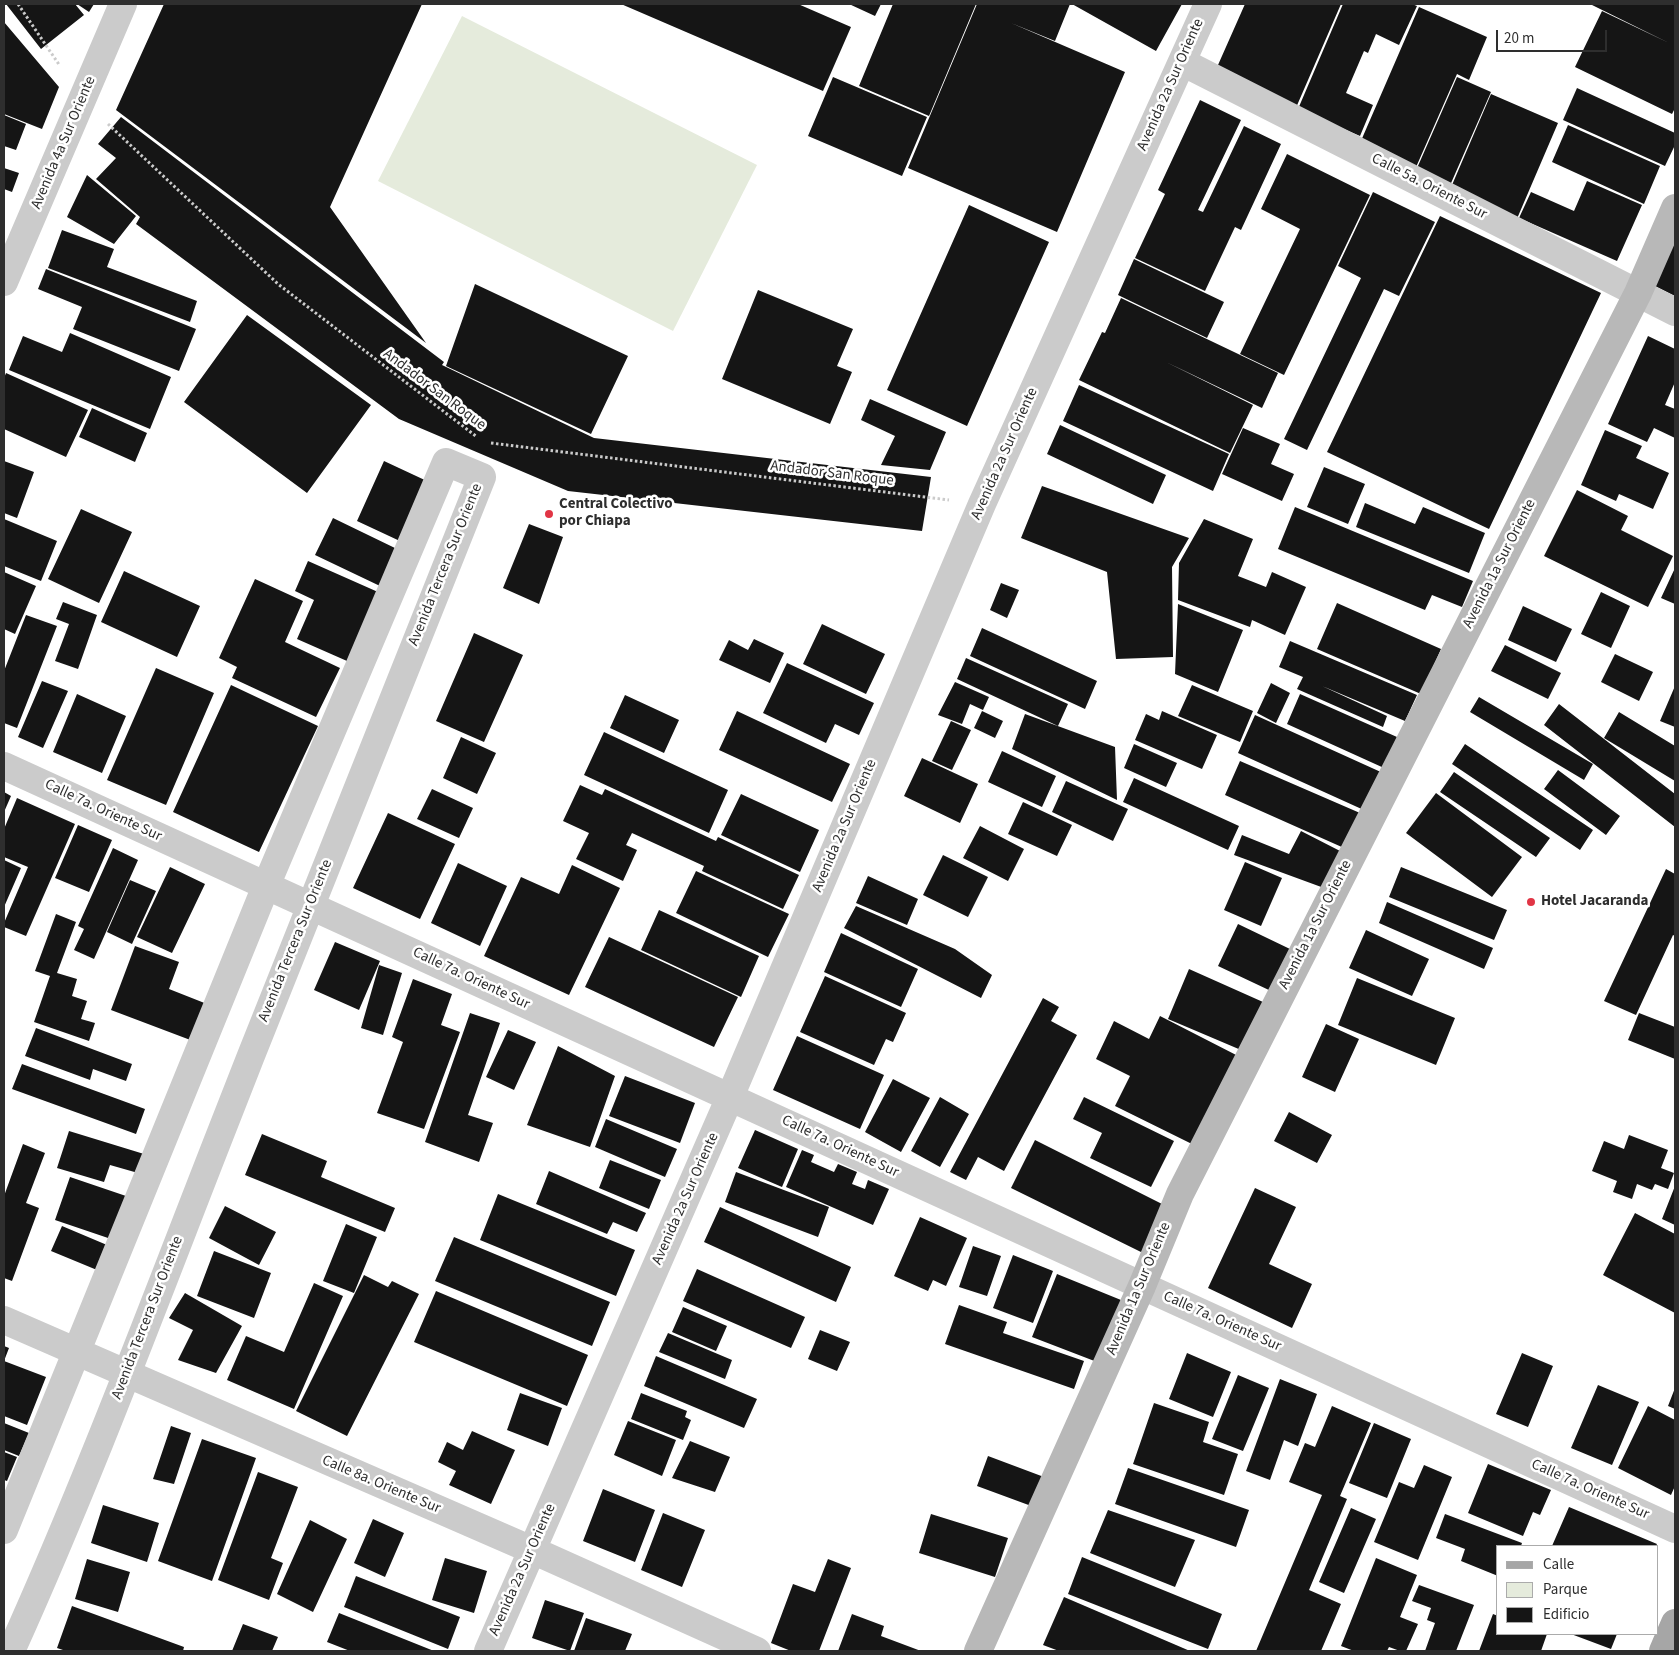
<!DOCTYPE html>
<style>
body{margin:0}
#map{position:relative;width:1679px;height:1655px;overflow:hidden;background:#fff;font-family:"Source Sans 3",sans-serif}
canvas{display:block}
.frame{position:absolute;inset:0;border:5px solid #2e2e2e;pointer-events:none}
.legend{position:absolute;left:1496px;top:1545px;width:162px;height:90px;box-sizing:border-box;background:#fff;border:1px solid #ababab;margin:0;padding:6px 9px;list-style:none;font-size:15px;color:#2e2e2e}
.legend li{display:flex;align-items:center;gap:10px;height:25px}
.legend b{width:25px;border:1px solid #ababab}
.scale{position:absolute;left:1496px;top:30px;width:111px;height:22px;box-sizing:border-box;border:2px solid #2e2e2e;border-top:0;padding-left:6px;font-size:15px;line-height:18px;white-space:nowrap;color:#2e2e2e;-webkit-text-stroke:4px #fff;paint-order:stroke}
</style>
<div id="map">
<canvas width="1679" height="1655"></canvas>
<div class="frame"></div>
<ul class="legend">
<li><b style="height:6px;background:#a6a6a6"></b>Calle</li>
<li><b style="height:14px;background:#e5ebdc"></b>Parque</li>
<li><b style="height:14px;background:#151515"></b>Edificio</li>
</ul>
<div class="scale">20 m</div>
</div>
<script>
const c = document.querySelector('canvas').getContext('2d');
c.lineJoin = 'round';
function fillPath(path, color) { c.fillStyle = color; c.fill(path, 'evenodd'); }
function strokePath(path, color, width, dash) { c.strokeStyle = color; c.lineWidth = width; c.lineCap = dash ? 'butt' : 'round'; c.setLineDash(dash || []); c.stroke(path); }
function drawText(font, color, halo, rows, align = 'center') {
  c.font = font + ' "Source Sans 3",sans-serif'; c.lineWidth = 5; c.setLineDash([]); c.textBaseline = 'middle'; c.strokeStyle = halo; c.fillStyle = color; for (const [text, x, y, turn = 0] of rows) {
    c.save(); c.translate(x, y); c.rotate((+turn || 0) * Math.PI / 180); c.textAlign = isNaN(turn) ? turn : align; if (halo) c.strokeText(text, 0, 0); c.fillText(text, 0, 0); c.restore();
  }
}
const green = new Path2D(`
 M462 16 757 165 673 331 378 181Z`);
const building = new Path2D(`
 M6 4H75L84 15 41 49Z
 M77 4H94L89 12Z
 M164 4H422L330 207 426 343 116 110Z
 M621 4H798L851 27 823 91Z
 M849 4H881L875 16Z
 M893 4H976L929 116 859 86Z
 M977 4H1070L1055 41 1011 23 1125 72 1057 232 908 168Z
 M1072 4H1182L1156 51Z
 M1245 4H1341L1295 110 1214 74Z
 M1343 4H1412L1417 6 1399 45 1376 34 1368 53 1364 51 1346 93 1373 105 1360 136 1298 109Z
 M1590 4H1675V108L1672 114 1575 67 1602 11 1669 43Z
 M1419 7 1487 37 1469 80 1457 74 1413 174 1357 150Z
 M4 22 59 87 42 129 4 114Z
 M833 77 927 117 902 176 808 136Z
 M1457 77 1491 92 1448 190 1414 175Z
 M1577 88 1675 133V145L1665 166 1563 120Z
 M1491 94 1558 123 1516 221 1449 192Z
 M1200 100 1241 120 1198 210 1203 212 1244 126 1281 144 1241 230 1235 227 1205 291 1135 258 1165 194 1158 190Z
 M4 115 26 124 16 150 4 146Z
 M121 117 444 362 442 365 594 438 931 477 922 531 568 491 399 419 136 224 140 217 96 179 116 158 98 144Z
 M1568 125 1660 166 1644 204 1552 162Z
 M1287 154 1370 195 1284 375 1240 354 1300 229 1261 209Z
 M4 168 19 173 12 192 4 189Z
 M87 175 136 216 114 244 67 217Z
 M1587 181 1642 205 1617 261 1519 218 1531 192 1574 211Z
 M1373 192 1435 222 1399 296 1384 289 1307 450 1284 439 1361 278 1338 266Z
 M969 205 1049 242 967 426 887 390Z
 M1440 216 1601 293 1489 529 1327 452Z
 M62 230 114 249 107 267 197 301 190 322 48 268Z
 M1675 241V296L1653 285Z
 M1134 259 1224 302 1207 338 1118 295Z
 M46 269 196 329 179 371 73 329 82 307 38 289Z
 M475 284 628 356 591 434 446 366Z
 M758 290 853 329 837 366 852 372 830 424 722 379Z
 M1121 298 1278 373 1262 408 1166 362 1253 405 1230 453 1079 380 1102 332 1105 333Z
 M247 315 371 405 307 493 184 402Z
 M70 333 171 377 150 429 9 370 23 336 62 352Z
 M1648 336 1675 349V382L1665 405 1675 409V438L1654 428 1647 442 1608 424Z
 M6 373 88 410 66 457 4 429V378Z
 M1079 385 1229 454 1213 491 1063 421Z
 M870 399 946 432 930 470 881 465 895 436 861 420Z
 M92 408 147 433 135 462 79 437Z
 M1060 425 1166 475 1153 504 1047 454Z
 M1243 428 1280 444 1271 464 1294 474 1282 501 1222 474Z
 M1605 430 1642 446 1636 458 1669 473 1653 509 1619 494 1616 501 1581 485Z
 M4 461 34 472 17 518 4 513Z
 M384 461 429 482 402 542 357 521Z
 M1324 467 1365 484 1348 524 1307 507Z
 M1042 486 1189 538 1172 567 1173 657 1116 659 1107 572 1021 538Z
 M1577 490 1628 516 1621 530 1673 556 1648 607 1544 556Z
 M1365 503 1415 524 1423 507 1485 533 1469 573 1356 527Z
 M1295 507 1473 581 1462 607 1432 595 1425 610 1278 549Z
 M81 509 132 532 99 603 48 579Z
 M333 518 397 549 380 586 315 555Z
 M4 519 57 541 41 581 4 566Z
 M1204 519 1253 539 1238 576 1266 587 1272 572 1306 587 1285 635 1252 620 1250 627 1178 600 1179 563Z
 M529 524 563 537 539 604 503 588Z
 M308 561 378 592 347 661 297 639 314 600 295 591Z
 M1675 568V604L1661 598Z
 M124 571 200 606 177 657 101 622Z
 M4 572 36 586 15 634 4 629Z
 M255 579 303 601 285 642 340 668 316 717 232 678 237 667 219 658Z
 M1001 583 1019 590 1007 618 990 610Z
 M1601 592 1630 606 1611 648 1581 634Z
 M63 602 97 615 78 669 55 661 69 624 56 619Z
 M1337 603 1441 649 1421 694 1317 649Z
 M1178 604 1243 630 1218 692 1175 674Z
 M1523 606 1572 629 1556 662 1508 640Z
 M26 615 57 626 17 728 4 723V671Z
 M822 624 885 654 866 694 803 664Z
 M982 628 1097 681 1085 709 970 656Z
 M474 633 523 655 484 742 436 721Z
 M754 639 784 653 770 683 719 660 729 640 748 650Z
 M1290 641 1417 695 1405 721 1322 686 1387 716 1383 727 1297 689 1303 677 1279 667Z
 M1505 645 1561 673 1548 699 1491 671Z
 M1615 654 1653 672 1639 701 1601 682Z
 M966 658 1068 704 1058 726 957 679Z
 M787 663 874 703 859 735 835 724 826 743 763 713Z
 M156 668 214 693 166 805 107 780Z
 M42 681 68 691 43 748 18 737Z
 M955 682 989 697 983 710 970 704 962 724 938 715Z
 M1271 683 1290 693 1276 723 1257 713Z
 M231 685 318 726 259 852 173 812Z
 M1192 685 1253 711 1240 742 1178 716Z
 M1675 686V727L1660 721Z
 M77 694 126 716 102 773 53 752Z
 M1300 694 1397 737 1384 768 1287 724Z
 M625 695 679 720 664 753 610 728Z
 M1479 697 1593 764 1584 780 1470 712Z
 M1559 704 1675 794V827L1544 725Z
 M737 711 850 764 832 802 719 750Z
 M982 711 1003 721 995 738 974 728Z
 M1162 711 1217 735 1202 769 1135 740 1146 714 1159 720Z
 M1619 712 1675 746V781L1604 738Z
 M1025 714 1115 747 1117 800 1012 749Z
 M1255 715 1383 773 1366 811 1238 753Z
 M951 721 971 730 952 770 932 761Z
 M604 732 728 790 709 833 584 775Z
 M461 737 496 753 477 794 443 778Z
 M1134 744 1177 763 1166 787 1124 768Z
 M1465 744 1593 830 1580 850 1452 764Z
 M1002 751 1056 776 1042 807 988 782Z
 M922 758 978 784 960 823 904 796Z
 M1240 761 1360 813 1344 848 1225 795Z
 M1558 770 1620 816 1606 835 1544 789Z
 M1454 772 1550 838 1536 857 1440 792Z
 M1134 778 1239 826 1228 850 1123 802Z
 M1066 781 1128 809 1113 841 1052 812Z
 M580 785 602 795 605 789 716 841 718 837 799 875 783 909 702 871 704 866 632 833 626 845 637 850 623 881 576 859 589 833 563 821Z
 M432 789 473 808 459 838 417 819Z
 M4 792 11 796 4 812Z
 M1436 793 1522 857 1492 897 1406 833Z
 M741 794 819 830 800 872 721 835Z
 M17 798 75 824 26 936 4 927V923L28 867 4 857V829Z
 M1023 802 1072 825 1057 856 1008 834Z
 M388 813 455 844 420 919 353 888Z
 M78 825 112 840 89 892 55 878Z
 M980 826 1024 849 1008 881 963 858Z
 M1301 831 1342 852 1324 888 1234 855 1242 835 1289 854Z
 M113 848 138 860 94 959 74 950 84 929 78 926Z
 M943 855 988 877 968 917 923 895Z
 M4 860 21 868 4 907Z
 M1245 862 1282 878 1261 926 1224 910Z
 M458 863 507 886 480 946 431 923Z
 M572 865 620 888 569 995 484 956 521 877 559 894Z
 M170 867 205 884 172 953 137 937Z
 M1401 867 1507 910 1494 940 1389 897Z
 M1666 869 1675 874V936L1673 935 1636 1015 1604 1001Z
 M696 871 789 914 768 957 676 913Z
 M868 876 918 899 907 925 856 903Z
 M130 880 156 891 132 944 107 932Z
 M1387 902 1493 948 1484 969 1379 923Z
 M856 906 955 949 992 975 981 998 844 928Z
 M659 910 759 956 741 997 641 950Z
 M56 914 76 922 57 973 77 979 72 996 87 1001 81 1019 95 1023 89 1041 34 1022 50 976 35 971Z
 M1238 924 1290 949 1271 991 1218 966Z
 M1366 930 1429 959 1412 996 1349 968Z
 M841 933 918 969 901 1007 824 972Z
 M609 937 738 997 714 1047 585 987Z
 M335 942 380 961 359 1010 314 990Z
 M135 946 179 962 169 989 207 1004 193 1041 111 1010Z
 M379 965 402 973 383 1035 361 1028Z
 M1189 969 1263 1002 1241 1050 1168 1019Z
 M825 976 906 1013 893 1042 886 1039 874 1065 800 1032Z
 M1357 978 1455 1018 1436 1065 1338 1025Z
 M413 979 452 994 441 1025 460 1032 424 1129 377 1113 403 1042 392 1037Z
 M1043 998 1059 1007 1051 1021 1077 1035 1004 1171 978 1157 966 1180 950 1172Z
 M470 1013 500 1023 468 1115 493 1123 479 1162 425 1142Z
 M1639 1013 1675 1027V1059L1628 1040Z
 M1160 1016 1242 1058 1198 1147 1115 1106 1130 1076 1096 1059 1114 1021 1149 1039Z
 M1326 1024 1359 1039 1335 1092 1302 1077Z
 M36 1028 132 1064 126 1081 93 1069 90 1080 25 1056Z
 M508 1030 536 1042 514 1090 486 1077Z
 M797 1036 884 1075 860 1129 773 1090Z
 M558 1046 615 1076 590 1147 527 1125Z
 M22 1064 145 1109 136 1134 12 1089Z
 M625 1076 695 1103 680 1143 609 1116Z
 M893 1079 930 1098 901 1152 865 1132Z
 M940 1097 969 1114 940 1167 911 1151Z
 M1084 1097 1174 1141 1151 1187 1090 1158 1102 1133 1073 1119Z
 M1289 1112 1332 1135 1317 1163 1274 1141Z
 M606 1119 677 1149 665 1177 595 1147Z
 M755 1130 798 1149 782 1187 738 1168Z
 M69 1131 144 1154 138 1173 110 1165 104 1182 57 1168Z
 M262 1134 327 1161 321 1177 395 1208 385 1232 245 1175Z
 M1629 1135 1668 1150 1661 1168 1674 1173 1668 1189 1655 1184 1652 1190 1637 1184 1632 1199 1613 1192 1617 1181 1592 1171 1604 1141 1624 1149Z
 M1035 1140 1166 1206 1143 1253 1011 1188Z
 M23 1144 45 1153 26 1203 39 1208 12 1281 4 1278V1196Z
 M802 1150 814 1155 811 1162 834 1172 838 1164 857 1172 852 1184 865 1189 868 1180 889 1189 873 1225 786 1187Z
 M610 1160 661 1180 649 1209 599 1188Z
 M549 1171 646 1213 637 1232 613 1222 607 1234 536 1204Z
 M736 1172 829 1207 818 1237 725 1202Z
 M70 1177 126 1196 111 1239 55 1220Z
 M1675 1186V1225L1662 1219Z
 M1255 1188 1296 1207 1269 1264 1312 1284 1292 1328 1208 1288Z
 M498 1194 635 1250 616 1296 480 1240Z
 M225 1206 276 1232 259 1265 209 1238Z
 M720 1207 851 1267 836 1302 704 1242Z
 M1635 1213 1675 1234V1313L1603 1275Z
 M920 1217 967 1238 946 1286 933 1280 928 1291 894 1276Z
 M346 1224 377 1237 354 1293 323 1281Z
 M62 1226 107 1245 97 1270 51 1251Z
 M454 1237 610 1302 592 1346 435 1281Z
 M973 1246 1001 1256 987 1296 959 1287Z
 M214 1251 271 1273 254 1318 197 1296Z
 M1013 1255 1053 1271 1033 1323 993 1308Z
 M697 1269 805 1317 791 1348 683 1301Z
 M1057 1274 1121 1300 1097 1362 1032 1337Z
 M364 1275 388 1287 392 1281 419 1294 347 1436 296 1411Z
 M314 1283 343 1296 294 1409 227 1380 246 1336 284 1352Z
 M436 1291 588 1355 567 1406 414 1342Z
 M185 1293 242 1326 216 1373 178 1360 193 1330 169 1318Z
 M959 1305 1007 1322 1003 1333 1084 1361 1074 1389 945 1344Z
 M683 1307 727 1326 716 1351 672 1332Z
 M820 1330 850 1342 837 1371 808 1359Z
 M668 1333 732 1360 725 1379 659 1352Z
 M4 1346 9 1348 4 1361 46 1377 27 1425 4 1416Z
 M1187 1353 1231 1372 1213 1417 1169 1399Z
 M1522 1353 1553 1366 1528 1427 1496 1414Z
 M656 1356 757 1399 744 1428 644 1386Z
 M1238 1375 1269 1388 1243 1451 1212 1439Z
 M1280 1379 1317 1394 1298 1446 1284 1440 1270 1480 1246 1471Z
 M1598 1385 1639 1402 1612 1465 1571 1448Z
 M1675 1388V1409L1668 1406Z
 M520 1393 562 1408 548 1446 507 1430Z
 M641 1393 687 1411 685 1417 691 1420 683 1440 631 1419Z
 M1154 1403 1209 1422 1203 1442 1238 1454 1224 1495 1133 1464Z
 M1332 1406 1371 1423 1340 1496 1347 1499 1309 1590 1341 1604 1321 1651H1256L1322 1495 1289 1482 1305 1443 1315 1447Z
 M1648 1406 1675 1420V1486L1671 1495 1618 1468Z
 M628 1421 676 1440 662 1476 614 1455Z
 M4 1423 29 1433 19 1456 4 1450Z
 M1374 1423 1411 1439 1387 1498 1349 1483Z
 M171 1426 191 1433 174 1484 153 1479Z
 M472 1431 515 1450 491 1504 449 1485 456 1471 438 1462 447 1442 463 1450Z
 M202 1439 256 1458 212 1581 158 1561Z
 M690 1441 730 1457 715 1492 672 1478Z
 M4 1452 17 1457 7 1481 4 1480Z
 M988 1456 1044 1477 1034 1507 977 1486Z
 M1488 1464 1551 1490 1540 1515 1533 1512 1523 1536 1468 1513Z
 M1424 1465 1452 1477 1418 1560 1374 1542 1399 1482 1414 1488Z
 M1128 1468 1249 1510 1236 1547 1115 1504Z
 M258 1472 298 1487 271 1558 283 1563 269 1600 218 1580Z
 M603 1489 655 1510 635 1562 583 1541Z
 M103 1505 159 1523 147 1562 91 1543Z
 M1569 1507 1657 1544 1656 1546H1552Z
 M1351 1508 1376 1519 1344 1593 1319 1582Z
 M1108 1510 1195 1540 1175 1587 1090 1553Z
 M663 1513 705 1530 682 1587 641 1570Z
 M931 1514 1008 1538 995 1577 919 1553Z
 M1445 1514 1522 1543 1521 1546H1498V1576L1461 1561 1465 1549 1436 1538Z
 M373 1519 404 1533 385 1577 354 1563Z
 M310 1520 347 1539 313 1612 277 1594Z
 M1082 1557 1222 1614 1208 1649 1068 1594Z
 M445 1558 487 1571 474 1613 432 1600Z
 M1376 1558 1417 1575 1400 1617 1418 1624 1406 1651H1400L1389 1647 1387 1651H1354L1341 1646Z
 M87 1559 130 1572 118 1612 75 1599Z
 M828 1559 851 1568 819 1651H791L771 1643 793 1584 815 1592Z
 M356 1576 460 1617 448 1649 344 1607Z
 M1419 1585 1474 1605 1456 1651H1425L1435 1623 1427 1620 1431 1608 1412 1601Z
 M1064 1597 1190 1651H1059L1043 1645Z
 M545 1600 584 1613 570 1651 532 1638Z
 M72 1606 184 1647 183 1651H66L57 1648Z
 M339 1613 434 1651H350L327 1642Z
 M852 1614 884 1626 881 1636 921 1651H838Z
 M1493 1614 1498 1616V1634H1547L1541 1651H1479Z
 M586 1618 632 1634 625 1651H574Z
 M243 1624 278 1637 272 1651H232Z
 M1571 1634H1617L1611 1649Z`);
const path = new Path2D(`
 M18 4 60 66
 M108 124 278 284 477 437
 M491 443 949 500`);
const street = new Path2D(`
 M1182 62 1675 312
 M4 282 123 4
 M4 766 1675 1529
 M4 1320 532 1550 757 1651
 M4 1530 266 886 446 462 482 477C392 700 303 922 216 1145 150 1314 86 1485 11 1651
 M488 1651 730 1097 982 504 1208 4`);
const secondary = new Path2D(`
 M978 1651 1142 1286 1180 1194 1638 293 1675 208`);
const primary = new Path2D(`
 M1663 1651 1675 1623`);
const markers = [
 [549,514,5,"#e13545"],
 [1531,902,5,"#e13545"]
];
const streetNames = [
 ["Avenida 2a Sur Oriente",1171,85,-66],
 ["Avenida 4a Sur Oriente",64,143,-67],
 ["Calle 5a. Oriente Sur",1429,187,27],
 ["Andador San Roque",434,390,37],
 ["Avenida 2a Sur Oriente",1005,454,-66],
 ["Andador San Roque",832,474,7],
 ["Avenida 1a Sur Oriente",1500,564,-63],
 ["Avenida Tercera Sur Oriente",446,565,-68],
 ["Calle 7a. Oriente Sur",103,811,25],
 ["Avenida 2a Sur Oriente",845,826,-67],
 ["Avenida 1a Sur Oriente",1316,925,-63],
 ["Avenida Tercera Sur Oriente",296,941,-68],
 ["Calle 7a. Oriente Sur",471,979,25],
 ["Calle 7a. Oriente Sur",840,1147,25],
 ["Avenida 2a Sur Oriente",686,1199,-66],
 ["Avenida 1a Sur Oriente",1139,1289,-67],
 ["Avenida Tercera Sur Oriente",148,1318,-69],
 ["Calle 7a. Oriente Sur",1222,1322,24],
 ["Calle 8a. Oriente Sur",381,1485,23],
 ["Calle 7a. Oriente Sur",1590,1490,24],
 ["Avenida 2a Sur Oriente",523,1570,-66]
];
const poiNames = [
 ["Central Colectivo",559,505],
 ["por Chiapa",559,522],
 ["Hotel Jacaranda",1541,902]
];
fillPath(green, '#e5ebdc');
fillPath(building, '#151515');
strokePath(path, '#cbcbcb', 3, [2.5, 2.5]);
strokePath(street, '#cbcbcb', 28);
strokePath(secondary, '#b8b8b8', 28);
strokePath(primary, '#a6a6a6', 28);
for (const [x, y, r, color] of markers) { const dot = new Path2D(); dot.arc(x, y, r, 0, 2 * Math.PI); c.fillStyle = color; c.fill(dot); strokePath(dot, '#fff', 2); }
drawText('15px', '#2e2e2e', '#fff', streetNames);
drawText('bold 15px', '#2e2e2e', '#fff', poiNames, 'left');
</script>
